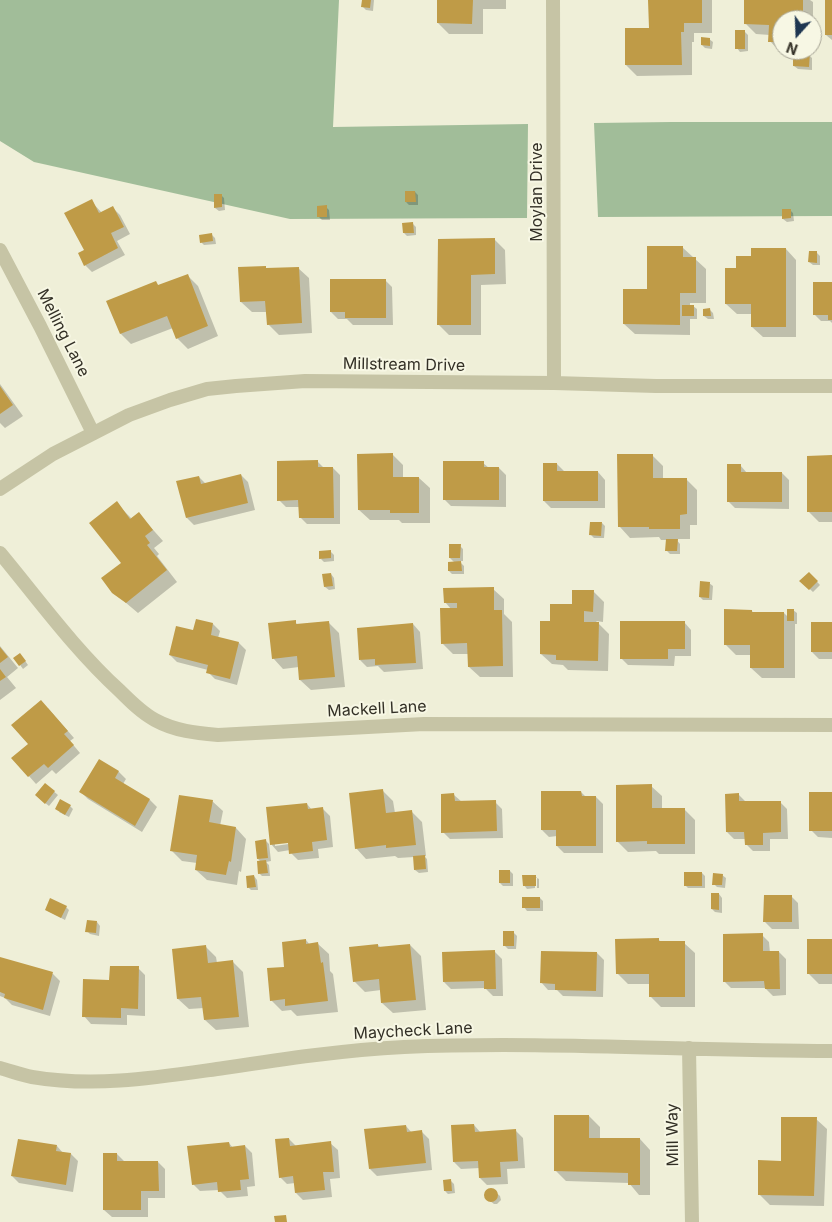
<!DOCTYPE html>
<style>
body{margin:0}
#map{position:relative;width:832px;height:1222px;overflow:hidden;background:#efefd8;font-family:Inter,sans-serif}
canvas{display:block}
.north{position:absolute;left:772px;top:10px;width:50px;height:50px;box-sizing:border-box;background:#f7f7e4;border:1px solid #a9a798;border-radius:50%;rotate:200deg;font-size:14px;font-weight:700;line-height:20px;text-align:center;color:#333026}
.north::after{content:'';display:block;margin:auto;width:18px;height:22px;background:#1e3651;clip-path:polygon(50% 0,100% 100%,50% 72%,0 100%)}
</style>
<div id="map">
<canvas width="832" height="1222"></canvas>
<div class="north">N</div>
</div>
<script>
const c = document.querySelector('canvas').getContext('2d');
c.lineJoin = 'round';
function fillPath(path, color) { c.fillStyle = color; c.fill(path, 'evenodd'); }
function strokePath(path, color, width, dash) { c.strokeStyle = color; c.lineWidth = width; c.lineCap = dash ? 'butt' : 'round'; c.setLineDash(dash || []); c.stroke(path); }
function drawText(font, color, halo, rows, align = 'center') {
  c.font = font + ' Inter,sans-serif'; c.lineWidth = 4; c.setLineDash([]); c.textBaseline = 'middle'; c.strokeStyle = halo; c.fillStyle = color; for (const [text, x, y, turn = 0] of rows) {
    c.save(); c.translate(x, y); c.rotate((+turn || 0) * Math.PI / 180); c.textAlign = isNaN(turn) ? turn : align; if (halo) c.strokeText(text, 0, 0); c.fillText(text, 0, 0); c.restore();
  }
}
const green = new Path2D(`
 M0 0H339L333 127 528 124 527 218 290 219 34 162 0 141Z
 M671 122H832V216L598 217 594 123Z`);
const shadow = new Path2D(`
 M363 0H374L373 11 366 10 363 7Z
 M439 0H506V9H483V34H449L438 23Z
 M650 0H712V33H694V42H692V75L637 76 626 65 650 30Z
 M746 0H810L813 2V53H807L812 58V70L798 69 794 66 795 52H780L770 41V35L756 34 746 24ZM782 20H812V50H782Z
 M826 0H832V40L826 35Z
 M745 32 748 35V51L740 52 737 48Z
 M709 39 713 42 712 49 705 48 702 45Z
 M415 192 418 195V205H409L406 202Z
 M221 195 224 198 225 210 219 211 215 208Z
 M91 201 102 213 113 208 120 215 130 234 117 241 125 255 92 272 85 265V250Z
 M326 207 329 210 330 220H322L319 217Z
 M790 210 793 213 794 221 787 222 783 219Z
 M413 224 416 227V235L407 236 404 233Z
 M212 235 215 238 216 244 204 245 201 242Z
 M439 240H495L505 250 506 284 481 285V335H449L438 324Z
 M682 247 706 269V303H690V306H693L697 309V319H690V335L635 334 624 324 648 290Z
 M786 249 796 260V337H763L752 327V314H737L726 304 737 269 753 258Z
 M817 253 820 256V265H813L809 262Z
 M265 267 268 270 298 268 309 278 312 333 279 335 268 324 267 312H252L241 302Z
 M187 275 198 286 218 336 188 349 177 338 173 328 131 344 121 334 108 302 156 283 159 286Z
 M385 280 392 287 393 325H353L347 319H338L331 312Z
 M832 283V323L830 321H821L814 314Z
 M710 310 713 313 714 319H708L704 316Z
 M0 384 23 416 5 428 0 423Z
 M393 455 403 465V478H419L430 488V523H402L399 520H370L359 510Z
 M652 455 663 466V479H686L697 490V525H690V539H676L680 544V554H670L667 551V540H661L659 537 630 538 620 527Z
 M832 457V522H819L809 512Z
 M318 462 324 468H333L340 475V524H307L300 517V507H286L279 500Z
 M483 463 489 468H499L506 475V507L451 506 444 499Z
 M557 464 564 471 598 472 605 480V508H551L544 501Z
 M740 465 747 473H782L789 480V509L735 508 728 501Z
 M241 475 248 482 255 510 194 525 187 518 199 477 206 484Z
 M116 503 132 519 139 514 163 541 154 548 159 554 157 556 177 582 138 613 113 592 122 563Z
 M602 523 605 526 604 538H594L591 535Z
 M460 546 463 549V561H459L464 566V574H452L449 571 455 563 450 558Z
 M330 551 334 555V561L324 562 321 559Z
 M809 573 820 585 813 592 801 581Z
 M331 574 334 578 335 589 329 590 325 587Z
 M709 583 713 586 712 600H703L700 597Z
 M493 589 504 599V614L512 622 513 677H480L469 667V654H453L443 644 451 609 445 602Z
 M593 591 604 602 603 622 596 621 609 634 608 671 568 670 563 665 552 664 541 654 551 623Z
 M793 610 797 613V624H795V678H762L751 668V655H736L725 644 752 611 754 614 784 613 788 617Z
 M295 622 298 625 328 622 339 633 345 687 311 690 300 680 299 667 283 669 273 658Z
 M684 622 691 630V656H675L674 666 628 665 621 658Z
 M832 623V659H819L812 652Z
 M213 624 220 631 218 638 239 643 246 650 237 685 215 679 208 672V670L177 662 170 655 194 632Z
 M413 624 420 632 423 669 384 672 378 666 367 667 360 660Z
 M0 646 18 668 7 677 16 688 0 700Z
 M15 658H23L28 665 23 669Z
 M48 708 74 738 70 741 80 753 56 774 52 770 36 784 13 758 29 744Z
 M99 761 119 772 126 779 123 784 150 800 157 807 142 832 88 799 81 792Z
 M45 784 58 795 49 806 39 798Z
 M651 786 662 796V809H684L695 820V854H659L656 851 628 852 617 841Z
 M383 791 393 801 395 813 411 811 422 822 426 856H424L427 859 428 872 419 873 415 870 414 857 398 858 395 856 366 859 356 848Z
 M581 792 586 797H596L603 804V853H564L557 846V836L549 837 542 830Z
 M832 793V838L818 837 811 830Z
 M454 795 462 802H495L502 809 503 838 450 839 443 832Z
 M739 795 746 802H780L787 809 788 839H770V851H753L746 844V839H734L727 832Z
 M212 801 223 811 220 826 236 828 246 839 241 872 239 871 237 885 207 880 196 870 197 863 182 861 172 851Z
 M307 804 312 810 323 809 330 816 333 847 318 849 319 858 298 860 291 853 290 850 278 852 271 844ZM294 841 295 843 275 846V843Z
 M70 806 73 809 69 817 59 812Z
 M266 841 269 844 271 861 266 862 269 865 270 876H262L259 873 261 862 258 859Z
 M510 871 513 874V886H503L500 883Z
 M702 873 705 876V888H688L685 885Z
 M722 875 726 878 725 888 717 887 714 884Z
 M254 876 257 880 258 890H251L248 887Z
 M535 876 537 878H535V888L527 889 524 885Z
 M537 878 539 879V888H537Z
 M719 894 722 898V913L715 912 712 909Z
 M791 896 798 903 799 929H772L765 922Z
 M540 898 543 901V911H527L524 907Z
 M66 907 69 910 65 920 46 910Z
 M97 922 100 926 99 936 90 934 87 931Z
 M513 932 517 936 516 949H508L504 945Z
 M762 935 769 942 770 953 779 952 786 959V995L773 996 765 988H731L724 981Z
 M306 940 310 945 318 944 329 954 330 971 333 974 338 1012 297 1016 291 1010 282 1011 271 1000 286 968Z
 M659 940 662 943H684L695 953V1007H661L651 997V984H628L617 973Z
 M832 940V984H819L808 973Z
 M378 945 381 948 410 945 421 956 426 1010 393 1013 382 1003 381 990 365 992 354 981Z
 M206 947 216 957 217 963 233 962 243 972 249 1027 216 1030 205 1020 204 1008 189 1009 178 999Z
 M495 952 502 959 503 996H493L485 988 451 989 444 982Z
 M597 953 604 960 603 997 563 996 557 990H548L541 982Z
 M1 958 53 974 60 981 50 1016 12 1005 5 998 0 996Z
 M138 968 145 975V1016L127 1015V1025L91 1024 84 1016 111 981Z
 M589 1116 600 1127V1139H640L650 1150V1195H639L629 1183 566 1181 555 1170Z
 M816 1119 827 1129 824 1206 770 1205 759 1194Z
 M474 1125 481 1133 516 1131 523 1138 525 1168 507 1169 508 1184 487 1185 480 1178V1168L461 1169 454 1162Z
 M406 1126 412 1133 422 1132 429 1139 432 1170 377 1176 370 1169Z
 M289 1139 296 1146 330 1143 338 1150 340 1178 330 1179 332 1197 303 1200 296 1193 295 1183 287 1184 280 1177Z
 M229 1143 233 1148 245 1146 252 1153 255 1186 247 1187 248 1196 227 1198 219 1190 200 1191 193 1184Z
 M57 1146 63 1153 71 1154 78 1161 73 1192 19 1183 12 1176Z
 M117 1154 124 1161 158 1162 165 1169V1198H148V1217H112L104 1210Z
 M451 1181 454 1184 455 1193 448 1194 445 1191Z
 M489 1189H492L500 1196 501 1200 497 1204H494L486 1198 485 1193Z`);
const building = new Path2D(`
 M362 0H371L370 8 361 7Z
 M437 0H473L472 24 437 23Z
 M648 0H702V23H684V32H681L682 65H625V28H649Z
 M744 0H803V20H782V42H768L769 25 744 24Z
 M825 0H832V35H825Z
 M735 30H745V49H735Z
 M701 37 710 38V46L701 45Z
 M793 53H810L809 67 793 66Z
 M405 191H415L416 202H405Z
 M214 194H222V207L214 208Z
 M92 199 99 213 113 206 124 227 111 233 118 248 84 266 78 253 84 250 64 213Z
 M327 205V217H317V206Z
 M782 209H791V218L782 219Z
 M413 222 414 233H403L402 223Z
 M212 233 213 241 200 243 199 235Z
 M495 238V274L471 275V325H437L438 239Z
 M647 246H683V257H696V293H680V325L623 324V289H647Z
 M751 248H786V327H751V304H725V268H736V256H751Z
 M809 251H817V263L808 262Z
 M266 266V268L299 267 302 323 267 325 265 301 240 302 238 267Z
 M188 274 208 326 176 339 167 316 120 334 106 301 156 281 158 285Z
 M330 279H386V318H345V312H330Z
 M813 282H832V320H828V315H813Z
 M682 305H694V316H682Z
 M710 308 711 316H703V309Z
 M0 386 13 405 0 414Z
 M393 453V477H419V513H390V510H358L357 454Z
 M617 454H653V478H687V514L680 515V529H649V527H618Z
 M832 455V512H807V456Z
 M318 460V467H333L334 518H299L298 500 277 501V461Z
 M443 461H484V467H499V500H443Z
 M543 463H557V471H598V501H543Z
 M727 464H741V472H782V502H727Z
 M241 474 248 503 186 518 176 481 199 476 201 484Z
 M117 501 130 519 139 512 153 530 145 536 150 543 147 545 167 570 126 603 112 593 101 578 121 563 89 523Z
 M590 522H602L601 536 589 535Z
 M666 539H678L677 551H665Z
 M449 544H461L460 558H449Z
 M331 550V558L319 559V551Z
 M461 561 462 571H448V562Z
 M809 572 818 581 809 590 799 581Z
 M331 573 333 586 324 587 322 574Z
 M700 581 710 582 709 598 699 597Z
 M494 587V610H502L503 666 468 667 467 643 441 644 440 608H457V603H444L443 588Z
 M572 590H594L593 612 584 611V622H599L598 661 556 660V655L540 654V621H550V604H572Z
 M724 609 752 610V612H784V668H750V645H724Z
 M787 609H794V621H787Z
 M196 619 213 623 211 635 239 642 230 679 206 673 208 665 169 655 176 626 193 630Z
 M296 620V624L329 621 335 677 299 680 297 656 272 659 268 623Z
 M620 621H685V649H668V659H620Z
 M811 622H832V652H811Z
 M413 623 416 663 375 665V659L359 660 357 628Z
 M0 647 8 657 0 663Z
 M20 653 26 661 19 666 13 658Z
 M0 669 6 677 0 681Z
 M41 700 68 731 64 734 74 745 48 768 44 764 28 777 11 758 28 744 11 725Z
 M99 759 119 771 115 778 150 799 135 826 79 792Z
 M45 783 55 791 45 804 35 795Z
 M652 784V808H685V844H647V841L616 842V785Z
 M383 789 386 813 412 810 416 845 386 848V845L355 849 349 793Z
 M541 791H581L582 796H596V846H556V830H541Z
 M809 792H832V831H809Z
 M454 793 455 801 496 800 497 831 441 833V794Z
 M739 793V801H781V832L763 833V845H745L744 832H726L725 794Z
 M179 795 213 800 209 822 236 827 231 862 229 861 226 875 195 870 197 855 170 851Z
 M60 799 71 805 65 815 55 809Z
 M307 803 308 809 323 807 327 840 312 842 313 851 289 854 288 843 270 845 266 807Z
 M266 839 268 858 257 859 255 841Z
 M425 855 426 869 414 870 413 856Z
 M266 860 268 873 258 874 257 861Z
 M499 870H510V883H499Z
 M684 872H702V886H684Z
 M713 873 723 874 722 885H712Z
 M254 875 256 887 247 888 246 876Z
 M522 875H536V886H523Z
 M711 893H719V910L711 909Z
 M764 895H792V922H763Z
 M522 897H540V908H522Z
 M50 898 67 906 61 918 45 910Z
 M87 920 97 921 96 933 85 932Z
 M503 931H514V946H503Z
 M763 933V951H779L780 989H765L764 981 723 982V934Z
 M659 938V941H685V997H649V974H616L615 939Z
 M306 939V944L318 942 321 963 323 962 328 1001 285 1006V999L270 1001 267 968 284 967 282 942Z
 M807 939H832V974H807Z
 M378 944V947L410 944 416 1000 381 1003 379 979 353 982 349 947Z
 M206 945 208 963 233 960 239 1017 204 1020 201 997 177 999 172 949Z
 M495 950 496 989H484V981L443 982 442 952Z
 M541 951 597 952 596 991 555 990V984L540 983Z
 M0 957 53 972 43 1010 4 998 5 994 0 992Z
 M110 966H139L138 1009 121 1008V1018L82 1017 83 979 109 980Z
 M554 1115H589V1138H640V1185H628V1173L554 1171Z
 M781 1117H817L814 1196 758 1195V1160L781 1161Z
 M474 1124 475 1132 516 1129 518 1161 500 1162 501 1177 479 1178 478 1161 453 1162 451 1125Z
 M406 1125 407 1132 422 1130 426 1163 369 1169 364 1129Z
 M289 1138 290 1146 331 1141 334 1172H323L325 1190 295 1193 293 1176 279 1178 275 1139Z
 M18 1139 57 1145 56 1151 71 1153 66 1185 11 1176Z
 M229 1142 230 1147 245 1145 249 1179 240 1180 241 1190 218 1192 217 1182 192 1185 187 1146Z
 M103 1153H117V1161H158L159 1191H141V1210H103Z
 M451 1179 452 1191H444L443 1180Z
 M484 1195a7 7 0 1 1 14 0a7 7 0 1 1-14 0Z
 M286 1215 287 1222H275L274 1216Z`);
const minor = new Path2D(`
 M0 250 40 326 93 433
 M0 553C39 600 75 650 120 691 131 702 142 713 155 720 175 731 196 733 218 735L424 724 832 725
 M689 1048 692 1222
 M0 1068C11 1071 21 1075 32 1077 97 1088 160 1077 224 1068 283 1059 344 1050 404 1047 546 1041 689 1051 832 1051`);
const tertiary = new Path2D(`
 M553 0 554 383
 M0 489 53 454 129 415 170 400 207 389 236 386 305 381 554 383 656 386H832`);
const streetNames = [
 ["Moylan Drive",537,192,-90],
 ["Melling Lane",63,333,63],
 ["Millstream Drive",404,365,1],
 ["Mackell Lane",377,709,-3],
 ["Maycheck Lane",413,1031,-3],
 ["Mill Way",673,1135,-91]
];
fillPath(green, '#a1bd99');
fillPath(shadow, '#0003');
fillPath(building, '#bf9b47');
strokePath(minor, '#c6c4a5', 14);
strokePath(tertiary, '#c6c4a5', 14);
drawText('16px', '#333026', '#f7f7e4', streetNames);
</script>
